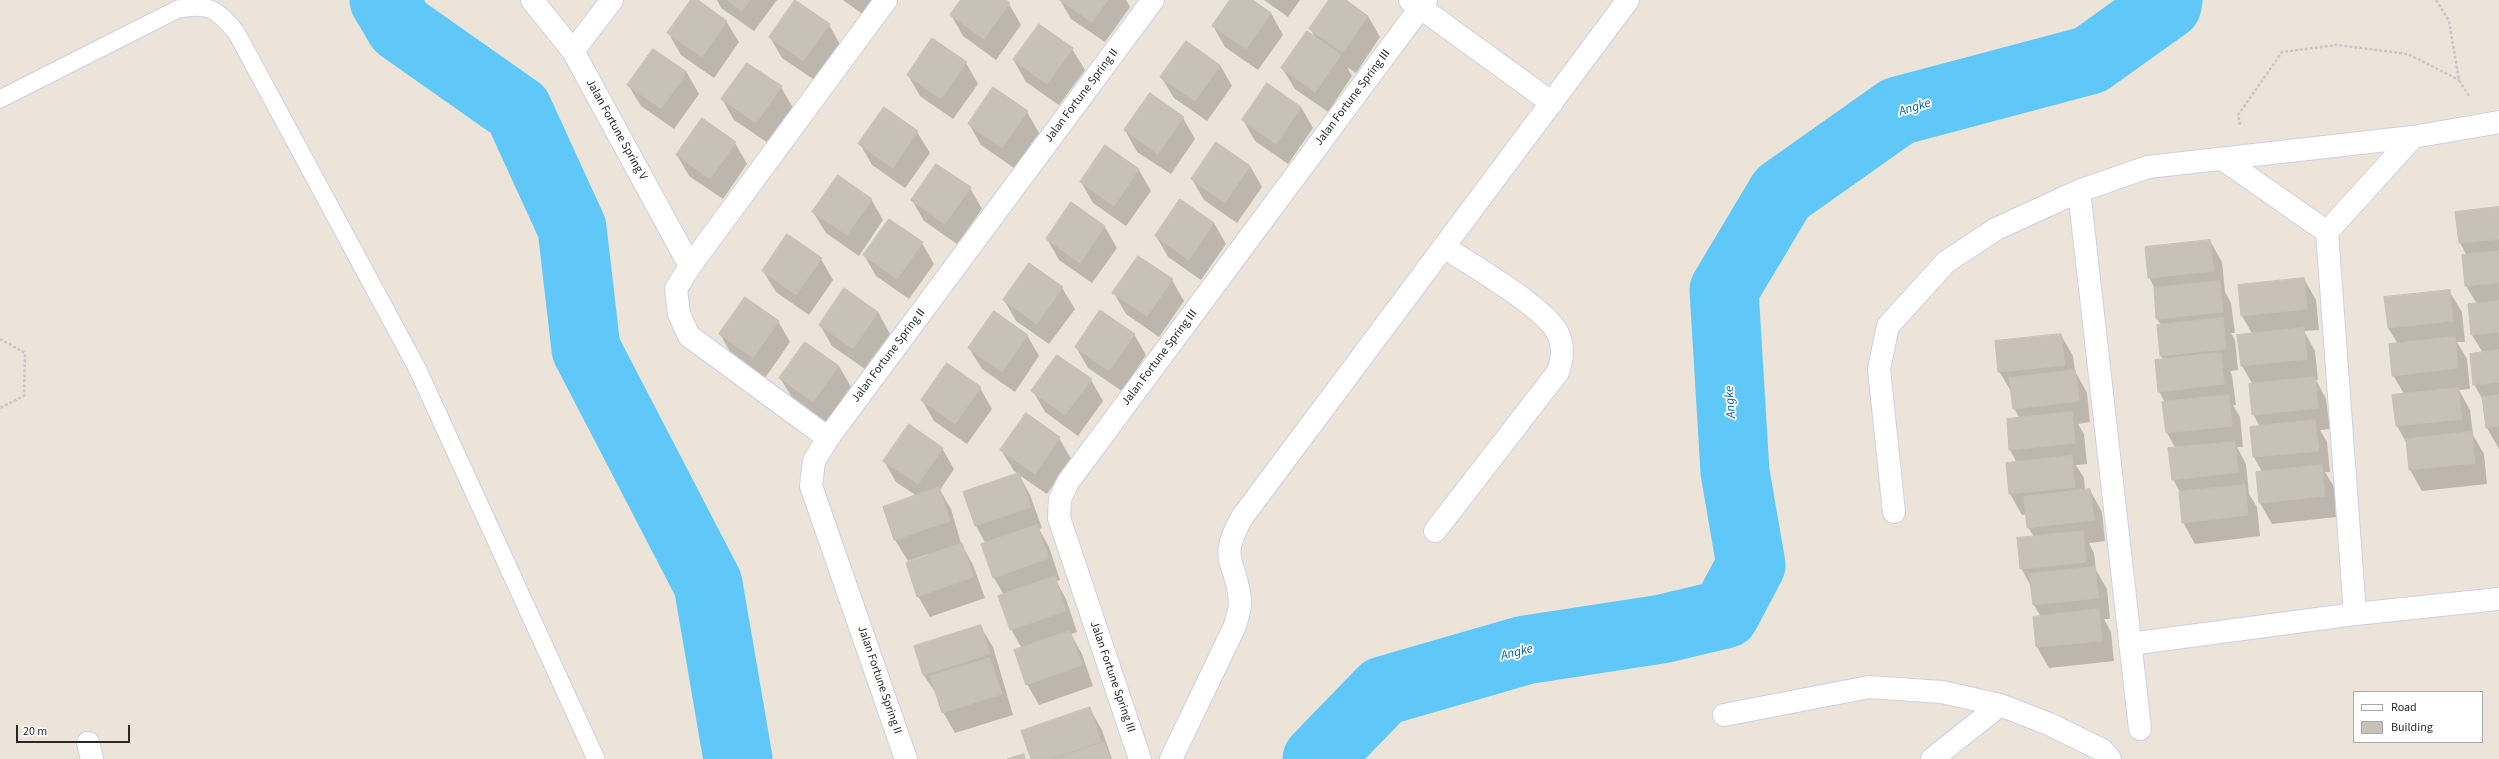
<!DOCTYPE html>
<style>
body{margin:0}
#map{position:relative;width:2499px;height:759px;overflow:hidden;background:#ece4d8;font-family:"Source Sans 3",sans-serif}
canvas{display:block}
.legend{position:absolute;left:2353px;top:691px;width:130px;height:52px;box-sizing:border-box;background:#fff;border:1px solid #a9a9a9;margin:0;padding:5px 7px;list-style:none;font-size:12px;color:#282828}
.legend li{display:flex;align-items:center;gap:8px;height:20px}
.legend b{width:20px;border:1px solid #a9a9a9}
.scale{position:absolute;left:16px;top:725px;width:114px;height:18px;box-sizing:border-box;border:2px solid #282828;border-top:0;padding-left:5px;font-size:12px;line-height:14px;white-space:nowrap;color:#282828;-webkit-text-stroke:3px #fff;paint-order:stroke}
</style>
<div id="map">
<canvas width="2499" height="759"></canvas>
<ul class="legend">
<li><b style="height:5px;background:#fff"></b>Road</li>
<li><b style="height:11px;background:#c7c1b8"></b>Building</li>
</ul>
<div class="scale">20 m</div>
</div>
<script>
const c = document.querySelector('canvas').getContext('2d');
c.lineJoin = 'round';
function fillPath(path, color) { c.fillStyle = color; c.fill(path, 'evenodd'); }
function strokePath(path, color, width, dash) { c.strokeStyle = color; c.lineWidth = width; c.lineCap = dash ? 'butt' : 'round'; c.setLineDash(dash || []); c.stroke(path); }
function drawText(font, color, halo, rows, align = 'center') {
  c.font = font + ' "Source Sans 3",sans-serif'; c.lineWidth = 3.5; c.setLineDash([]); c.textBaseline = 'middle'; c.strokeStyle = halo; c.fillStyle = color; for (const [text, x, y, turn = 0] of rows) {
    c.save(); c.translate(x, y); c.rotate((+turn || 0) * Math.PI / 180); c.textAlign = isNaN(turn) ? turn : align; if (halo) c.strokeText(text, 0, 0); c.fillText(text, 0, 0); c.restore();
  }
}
const shadow = new Path2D(`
 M692 0H696L726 21 739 42 714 78 681 55 669 34Z
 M717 0H777L754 31 721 8Z
 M843 0H875L864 15Z
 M962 0H1004L1009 4 1021 25 996 60 963 36 951 15Z
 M1060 0H1126L1130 7 1105 42 1071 19Z
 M1231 0H1252L1271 13 1283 35 1258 70 1225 47 1213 26Z
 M1264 0H1300L1288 17Z
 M1330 0H1345L1368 16 1380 37 1356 73 1347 67 1352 76 1328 112 1295 89 1282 68 1315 37 1310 29Z
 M829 25 841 46 816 81 782 58 770 37Z
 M1072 49 1085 70 1059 105 1026 82 1014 61Z
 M653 50 687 73 699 94 674 129 641 106 628 85Z
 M966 63 978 84 953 119 920 96 908 75Z
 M1220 65 1232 86 1207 121 1174 98 1161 77Z
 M781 87 793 108 768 143 734 120 722 99Z
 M1301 107 1313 128 1288 164 1255 141 1243 120Z
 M884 109 917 132 930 153 905 188 872 165 860 144Z
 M1027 112 1039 133 1014 168 981 145 969 124Z
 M1183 118 1195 139 1171 174 1137 152 1125 130Z
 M735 143 747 164 723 199 689 176 677 155Z
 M1105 147 1139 170 1151 191 1126 226 1093 203 1081 182Z
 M1250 166 1262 187 1237 223 1204 200 1192 179Z
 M970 188 982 209 957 244 924 221 912 200Z
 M871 199 883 220 859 256 826 233 813 212Z
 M1072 203 1105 227 1117 248 1092 283 1059 260 1047 239Z
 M2499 208V449L2487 428 2484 402 2474 384 2483 353 2472 335 2477 304 2466 286 2463 256H2467L2460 243 2457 213Z
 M889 220 922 243 934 264 909 299 876 276 864 255Z
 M1214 223 1226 244 1201 280 1168 257 1156 236Z
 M2210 241 2222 262 2225 292 2231 303 2235 333H2231L2235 340 2238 370 2230 371 2232 375 2236 405H2233L2240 417 2243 447H2237L2246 464 2249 494 2257 507 2260 536 2195 544 2183 522 2180 492 2173 479 2176 449 2167 433 2165 403 2159 391 2164 360 2161 356V325L2157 319 2155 289 2149 277Z
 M821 259 833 280 809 315 776 292 763 271Z
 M2304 279 2316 300 2319 330 2304 331 2315 351 2318 380H2316L2326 399 2330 429 2320 430 2327 442 2330 472H2325L2334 487 2336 517 2272 524 2260 503 2262 472 2254 457 2251 428 2260 427 2253 414V385L2242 366 2239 336 2253 335 2242 316 2239 286Z
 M1172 280 1184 301 1159 337 1126 314 1114 293Z
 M1062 288 1075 309 1049 344 1016 321 1004 300Z
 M2449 291 2462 312 2465 342H2457L2467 359 2470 389 2459 390 2470 410 2473 435 2484 454 2487 484 2422 491 2410 470 2407 444 2397 426 2404 394 2393 375 2398 344 2388 328Z
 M878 312 890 334 865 369 832 346 820 325Z
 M778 321 790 342 765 378 732 355 720 334Z
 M1134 334 1146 355 1122 391 1088 368 1076 347Z
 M1027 335 1039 356 1015 392 982 369 969 348Z
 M2061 335 2073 356 2075 371 2087 393 2090 422 2078 424 2084 434 2087 464 2076 465 2084 478 2085 491 2090 490 2102 512 2105 541 2089 543 2094 553 2096 570 2107 589 2110 619H2104L2111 632 2114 661 2049 668 2037 647 2034 618 2041 617 2034 605 2032 588 2021 568 2034 537 2028 527 2027 514 2022 515 2010 494 2017 463 2010 450 2020 419 2014 408 2012 393 1999 371Z
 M839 366 851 387 826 422 793 399 780 378Z
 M1091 380 1103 401 1078 436 1045 412 1033 391Z
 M980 388 992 409 967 444 934 421 922 400Z
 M1059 438 1071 459 1047 494 1019 475 1030 495 1042 528 1039 529 1049 547 1060 580 1056 581 1066 599 1077 632 1071 634 1082 654 1093 686 1039 705 1027 684 1022 649 1011 629 1004 595 994 578 986 544 976 526 964 493 1018 474 1014 471 1001 450Z
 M942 448 954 469 940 490 951 509 961 543 973 565 985 598 930 617 918 596 928 554 908 561 895 540 884 507 917 496 896 482 884 461Z
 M980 626 993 647 1013 715 955 733 943 712 937 695 923 674Z
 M1090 709 1102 730 1112 759H1032Z`);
const river = new Path2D(`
 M384 0 400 27 518 110 572 228 586 349 708 584 738 759
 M1317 759 1383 691 1525 650 1662 629 1725 614 1751 565 1735 472 1724 290 1782 193 1898 111 2090 60 2167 5 2168 0`);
const building = new Path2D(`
 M691 0H698L727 21 702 57 667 33Z
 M727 0H750L742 11Z
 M795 0 830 24 803 61 769 37Z
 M961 0H1006L1010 3 984 39 950 15Z
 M1060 0H1108L1092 22Z
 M1230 0H1253L1271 13 1246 49 1212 26Z
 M1329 0H1346L1368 16 1343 52 1309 29Z
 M1039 24 1073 48 1047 84 1013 60Z
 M1307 31 1341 55 1315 92 1281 68Z
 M932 38 967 62 941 99 907 75Z
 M1186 41 1220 65 1195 101 1160 77Z
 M653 49 687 72 661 109 627 85Z
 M747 63 782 86 756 123 721 99Z
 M1267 83 1301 107 1276 144 1242 120Z
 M993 87 1028 111 1002 148 968 124Z
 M1150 93 1184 117 1158 154 1124 130Z
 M884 107 918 131 893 168 858 144Z
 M702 118 736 142 710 179 676 155Z
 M1216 142 1250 166 1225 203 1191 179Z
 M1105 145 1139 169 1114 206 1080 182Z
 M936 164 971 187 945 224 911 200Z
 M838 175 872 199 847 235 812 212Z
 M1180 199 1214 223 1189 260 1155 236Z
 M1071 202 1105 226 1080 263 1046 239Z
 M2499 207V239L2459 243 2455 212Z
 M889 219 923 242 897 279 863 255Z
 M787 234 822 258 796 295 762 271Z
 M2210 240 2214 271 2148 278 2145 247Z
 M2499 251V283L2465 286 2462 255Z
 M1138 256 1173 279 1147 316 1112 293Z
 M1029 263 1063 287 1037 324 1003 300Z
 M2304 278 2307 309 2241 316 2238 285Z
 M2220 281 2223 312 2156 319 2154 288Z
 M844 288 878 312 853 349 819 325Z
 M2450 290 2453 321 2388 328 2384 297Z
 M745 297 779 321 753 358 719 334Z
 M2499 301V332L2471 335 2468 304Z
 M1100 310 1135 334 1109 371 1075 347Z
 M994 311 1028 335 1002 372 968 348Z
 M2223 318 2226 349 2160 356 2157 325Z
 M2304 328 2307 359 2241 366 2237 335Z
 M2061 334 2065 365 1998 372 1995 341Z
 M2455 337 2458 368 2392 376 2389 344Z
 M805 342 839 366 813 402 779 378Z
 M2499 350V382L2473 385 2470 354Z
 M2221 353 2224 384 2158 392 2155 360Z
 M1057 355 1092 379 1065 415 1031 391Z
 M947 363 981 387 955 424 921 400Z
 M2075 370 2079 401 2013 409 2009 378Z
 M2315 377 2318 408 2252 415 2249 384Z
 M2458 388 2462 419 2396 426 2392 395Z
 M2229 395 2232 426 2166 433 2162 402Z
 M2499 395V426L2486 428 2482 397Z
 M2072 412 2075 443 2009 450 2007 419Z
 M1026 413 1060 437 1035 474 1000 450Z
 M2315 420 2319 451 2253 457 2250 427Z
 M909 424 943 448 918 484 883 461Z
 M2472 432 2475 463 2409 470 2406 439Z
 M2235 442 2238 472 2172 480 2168 448Z
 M2072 456 2075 487 2009 494 2006 463Z
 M2322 465 2325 496 2259 503 2256 472Z
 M1019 473 1031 507 975 526 963 492Z
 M2245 485 2248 515 2182 523 2179 492Z
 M939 487 950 521 894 540 883 507Z
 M2090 489 2094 520 2027 528 2024 497Z
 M1037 525 1049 558 993 578 981 544Z
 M2083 531 2086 562 2020 569 2017 538Z
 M962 543 973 577 917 597 906 563Z
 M2095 567 2099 598 2033 605 2029 574Z
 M1055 576 1066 611 1010 630 998 596Z
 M2099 609 2102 641 2036 647 2033 617Z
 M981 625 990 654 923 675 914 646Z
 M1070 631 1082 665 1026 685 1014 650Z
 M990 658 1002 694 942 713 930 676Z
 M1090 707 1101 741 1050 759H1031L1021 731Z
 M1104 742 1110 759H1056Z
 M1024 754 1025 759H1007Z`);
const path = new Path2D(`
 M2436 0 2449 21 2459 80 2469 96
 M2240 125 2238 115 2282 52 2337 45 2408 54 2459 80
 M0 339 25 353 24 396 0 408`);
const service = new Path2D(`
 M0 99 178 9C210 4 215 8 236 32L417 368 596 759`);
const minor = new Path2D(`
 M532 0 573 51 690 266
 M1410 0 1552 103
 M573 51 612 0
 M2224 160 2327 232 2413 137
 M2079 191 2140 729
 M2327 232 2355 614
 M828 438 689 336 679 314 676 289 690 266 886 0
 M1894 512 1879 369 1888 326 1946 262 1996 229 2079 191 2148 167 2413 137 2499 122
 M1435 531 1558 372C1562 359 1564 350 1559 336 1550 310 1470 264 1444 247
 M2130 644 2355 614 2499 599
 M1724 715 1869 687 1942 692 2000 705 2049 724 2102 750 2110 759
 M88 743 92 759
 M906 759 811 486 814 461 828 438 1153 0
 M1140 759 1059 518 1060 499 1068 482 1426 0
 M1171 759 1234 628C1236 621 1240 612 1240 604 1239 562 1215 563 1243 516L1628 0
 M1932 759 2000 705`);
const streetNames = [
 ["Jalan Fortune Spring II",1082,96,-53],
 ["Jalan Fortune Spring III",1353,98,-53],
 ["Jalan Fortune Spring V",616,130,61],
 ["Jalan Fortune Spring II",889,356,-53],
 ["Jalan Fortune Spring III",1160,358,-53],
 ["Jalan Fortune Spring III",1112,677,71],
 ["Jalan Fortune Spring II",879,680,71]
];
const waterNames = [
 ["Angke",1915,108,-17],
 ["Angke",1731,402,-94],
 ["Angke",1517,653,-14]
];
fillPath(shadow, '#0003');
strokePath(river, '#60c8f8', 69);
fillPath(building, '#c7c1b8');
strokePath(building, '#c7c0b2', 1);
strokePath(service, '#cdd0e3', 19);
strokePath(minor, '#cdd0e3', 24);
strokePath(path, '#c7c7c7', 2.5, [3, 2]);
strokePath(service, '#fff', 17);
strokePath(minor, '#fff', 22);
drawText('12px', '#282828', '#fff', streetNames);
drawText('italic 13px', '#0262a1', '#fff', waterNames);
</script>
